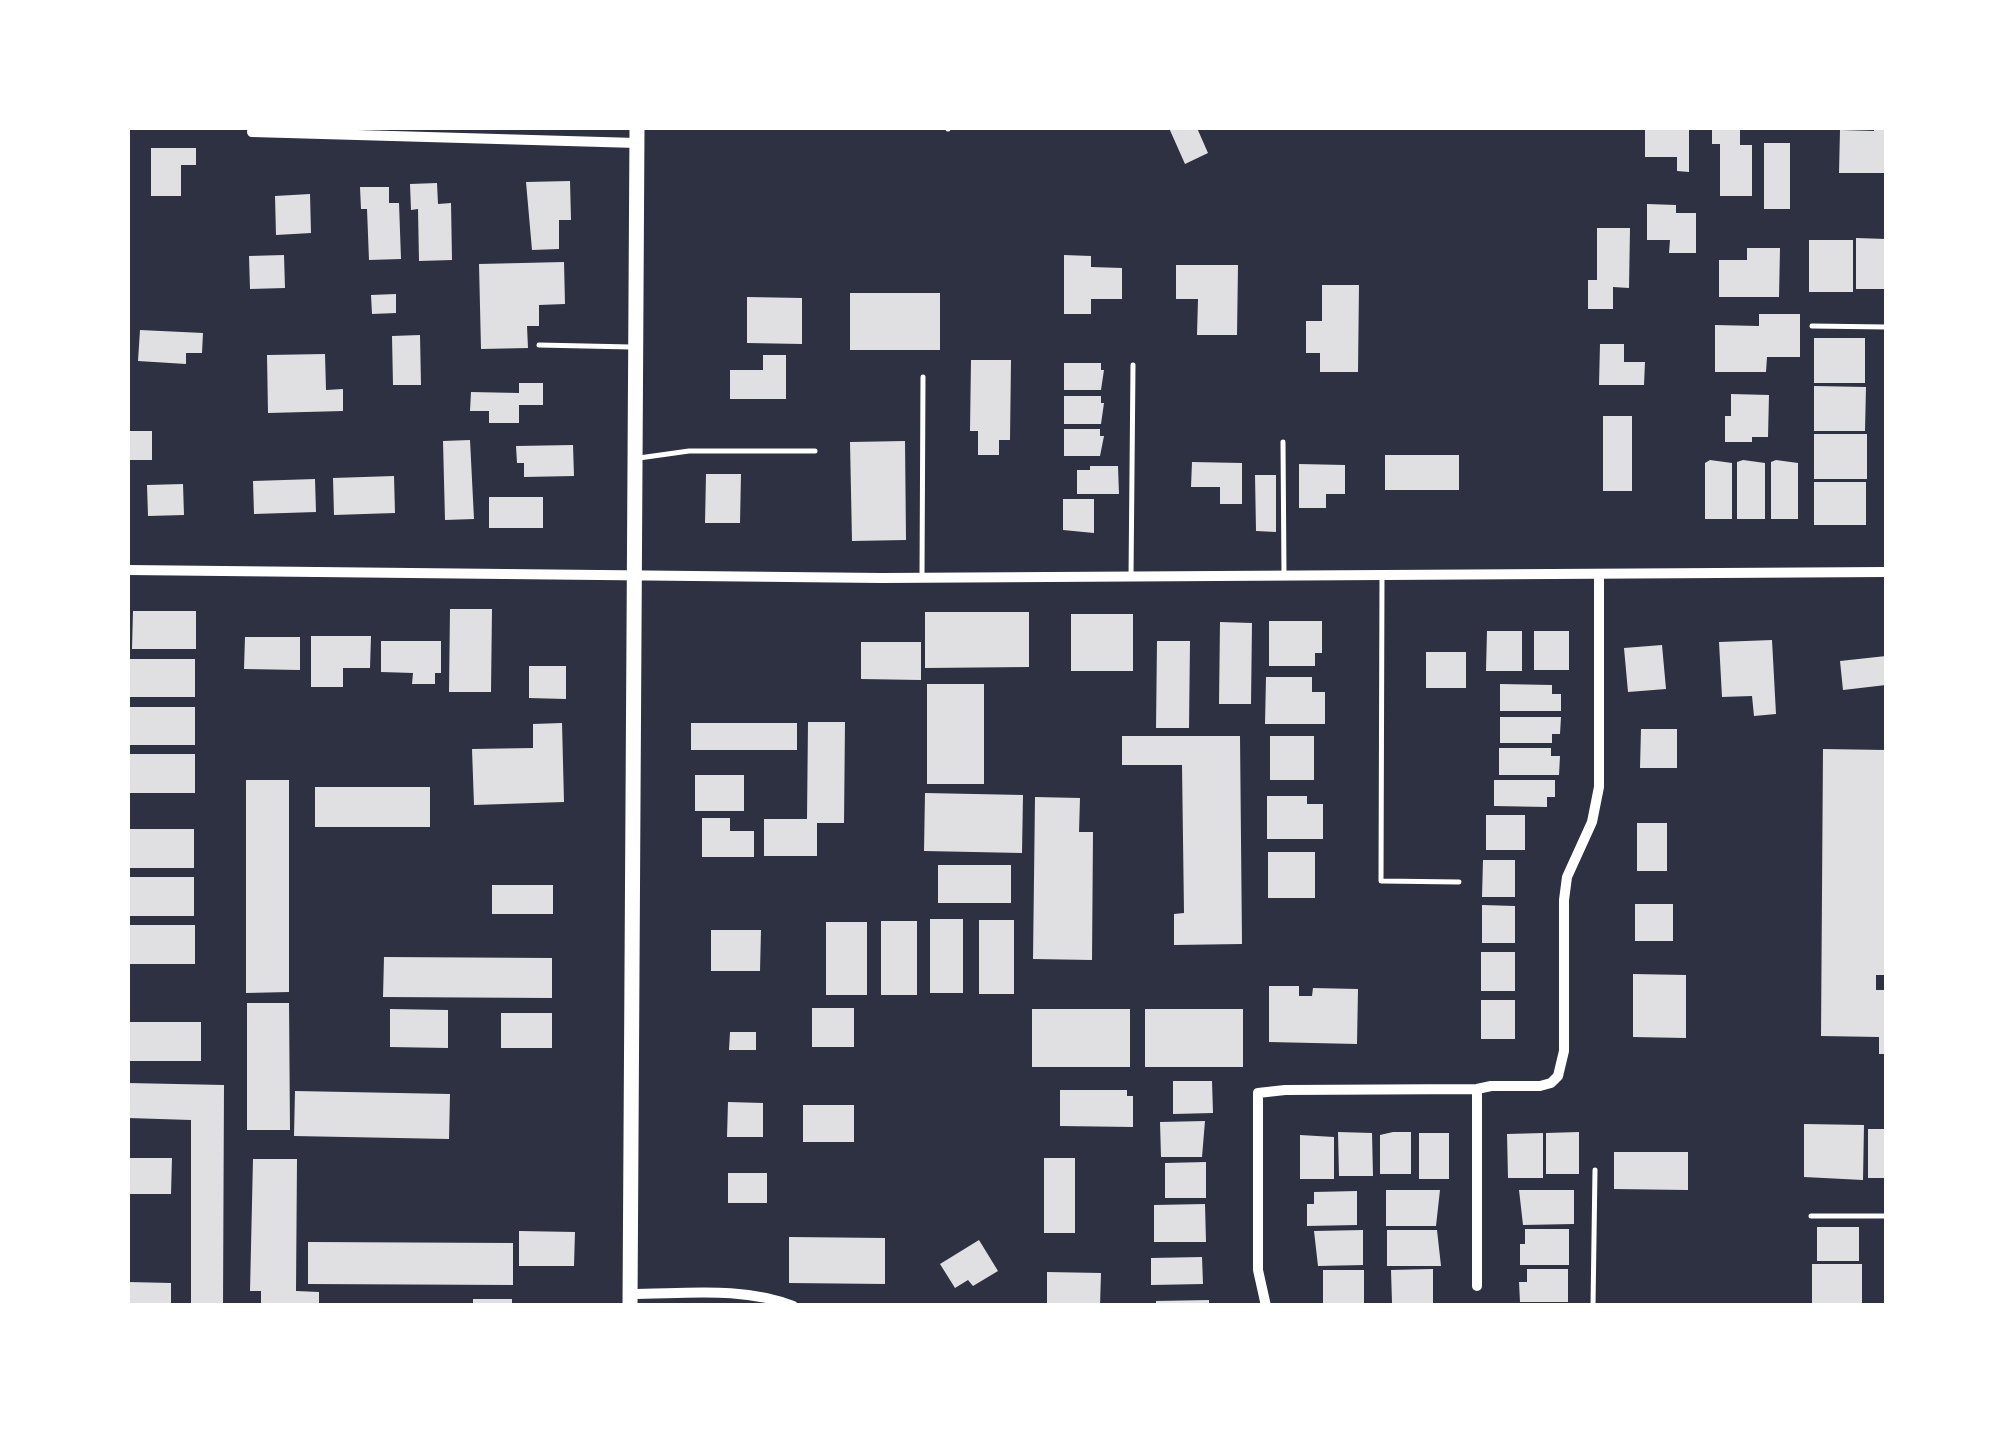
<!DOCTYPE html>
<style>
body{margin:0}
#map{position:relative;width:2014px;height:1433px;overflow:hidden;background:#2d3142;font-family:"Varela Round",sans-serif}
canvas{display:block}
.frame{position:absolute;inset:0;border:130px solid #fff;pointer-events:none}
</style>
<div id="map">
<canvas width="2014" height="1433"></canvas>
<div class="frame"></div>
</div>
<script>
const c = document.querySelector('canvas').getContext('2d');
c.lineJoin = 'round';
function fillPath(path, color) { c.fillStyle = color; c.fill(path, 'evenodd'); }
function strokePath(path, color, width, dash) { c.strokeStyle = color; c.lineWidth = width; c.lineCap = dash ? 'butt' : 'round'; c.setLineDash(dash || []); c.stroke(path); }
const building = new Path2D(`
 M1169 128H1197L1208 153 1185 164Z
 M1645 128H1689V172L1677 171V157H1645Z
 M1712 128H1740V145H1752V196H1720V144H1712Z
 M1874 128H1886V173H1839L1840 130 1874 131Z
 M1764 143H1790V209H1764Z
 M151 148H196V165H181V196H151Z
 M570 181 571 220H559V249L532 250 526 182Z
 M437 183 438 204 451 203 452 260 419 261 418 209 411 210 410 184Z
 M360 187H389V203H399L401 259 369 260 367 209H361Z
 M310 194 311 233 276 235 275 196Z
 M1647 204 1676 205V213H1696V253H1669L1670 240H1647Z
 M1597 228H1630L1629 288 1613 287V309H1588V280H1597Z
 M1856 238 1886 239V289H1856Z
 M1809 240H1853V292H1809Z
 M1747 248H1780L1779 297H1719V260H1747Z
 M284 255 285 288 250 289 249 256Z
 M1064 255 1091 256V267L1122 268V299H1091V314H1064Z
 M564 262 565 304 539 305V326H527L528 348 481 349 479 264Z
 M1176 265H1238L1237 335H1197L1198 299H1176Z
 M1322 285H1359L1358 372H1320V353H1306V321H1322Z
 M850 293H940V350H850Z
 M396 294V313L372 314 371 295Z
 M747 297 802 298V344L747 343Z
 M1759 314H1800V357H1767L1766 372H1715V325L1759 326Z
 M140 330 203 333 202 353H186V364L138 361Z
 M420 335 421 385H393L392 336Z
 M1814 338H1865V383H1814Z
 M1600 344H1624V362H1645L1644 385H1599Z
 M325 354 326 390 343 389V411L268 413 267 355Z
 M763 355H786V399H730V370H763Z
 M971 360H1011L1010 440H999V455H978V431H970Z
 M1064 363H1101V370H1104L1101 390H1064Z
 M519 383H543V405H519V423H489V411H470L471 392 519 393Z
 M1814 386 1866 387 1865 431H1814Z
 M1731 394 1769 395 1768 437H1752V442H1725V416H1731Z
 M1064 396H1101V403H1104L1101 424H1064Z
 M1603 416H1632V491H1603Z
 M1064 429H1100V436H1104L1100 456H1064Z
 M128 431H152V460H128Z
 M1814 434H1867V479H1814Z
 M470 440 474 519 445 520 443 441Z
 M905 441 906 540 852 541 850 442Z
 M573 445 574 476 524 477V463H517L516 446Z
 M1385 455H1459V490H1385Z
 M1710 460 1732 463V519H1705V463Z
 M1743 460 1765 463V519H1737V462Z
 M1776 460 1798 463V519H1771V462Z
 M1192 462 1242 463V504H1220V487H1191Z
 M1299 464 1345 465V494H1326V508H1299Z
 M1090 466H1118L1119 494H1077V470H1090Z
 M706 474H741L740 523H705Z
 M1255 475H1276V532L1256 531Z
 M394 476 395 513 334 515 333 478Z
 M315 479 316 512 254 514 253 481Z
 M1814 482H1866V525H1814Z
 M183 484 184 515 148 516 147 485Z
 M489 497H543V528H489Z
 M1063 499H1094V533L1063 530Z
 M450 609H492L491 692H449Z
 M133 611H196V649H132Z
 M925 612H1029V667L925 668Z
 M1071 614H1133V671H1071Z
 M1269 621H1322V653H1315V666H1269Z
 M1220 622 1252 623 1251 704H1219Z
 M1487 631H1522V671H1486Z
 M1534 631H1569V670H1534Z
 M311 636H371L370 668H343V687H311Z
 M245 637H300V670L244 669Z
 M1772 640 1776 714 1754 716 1752 696 1722 697 1719 642Z
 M381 641H441V673H435V684H412L413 673 381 672Z
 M1157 641H1190L1189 728H1156Z
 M861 642H921V680L861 679Z
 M1662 645 1666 689 1628 692 1624 648Z
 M1426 652H1466V688H1426Z
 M1886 656V685L1843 690 1840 661Z
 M130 659H195V697H130Z
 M529 666H566V699L529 698Z
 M1266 677H1312V692H1325V724H1265Z
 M927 684H984V784H927Z
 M1500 684 1552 685V694H1561V711H1500Z
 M130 707H195V745H130Z
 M1500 717H1561L1560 734H1552V743H1500Z
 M808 722H845L844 823H817V856H764V819H807Z
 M562 723 564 802 474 805 472 749 533 748V724Z
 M691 723H797V750H691Z
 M1641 729H1677V768H1640Z
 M1122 736H1240L1242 944 1174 945V914L1184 913 1182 765H1122Z
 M1270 736H1314V780H1270Z
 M1499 748H1551V756H1560L1559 775H1499Z
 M1823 749 1886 750V934L1884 975H1876V990H1886V1054H1879V1037L1821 1036Z
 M130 754H195V793H130Z
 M695 775H744V811H695Z
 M246 780H289V992L246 993Z
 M1494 780H1555V797H1547V807L1494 806Z
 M315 787H430V827H315Z
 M925 793 1023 795 1022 853 924 851Z
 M1267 796H1307V804H1323V839H1267Z
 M1035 797 1080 798 1079 832H1093L1092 960 1033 959Z
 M1486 815H1525V850H1486Z
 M702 818H730V831H754V857H702Z
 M1637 823H1667V871H1637Z
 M130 829H194V868H130Z
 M1268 852H1315V898H1268Z
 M1483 860H1515V897H1482Z
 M938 865H1011V903H938Z
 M130 877H194V916H130Z
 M492 885H553V914H492Z
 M1635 904H1673V941H1635Z
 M1482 905 1515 906V943H1482Z
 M930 919H963V993H930Z
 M979 920H1014V994H979Z
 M881 921H917V995H881Z
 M826 922H867V995H826Z
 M130 925H195V964H130Z
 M711 930H761L760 971H711Z
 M1481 952H1515V991H1481Z
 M384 957 552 958V998L383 997Z
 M1633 974 1686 975V1038L1633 1037Z
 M1269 986H1299V996H1312L1313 988 1358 989 1357 1044 1269 1042Z
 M1481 1000H1515V1039H1481Z
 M247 1003H289L290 1130H247Z
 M812 1008H854V1047H812Z
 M390 1009 448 1010V1048L390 1047Z
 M1032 1009H1130V1067H1032Z
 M1145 1009H1243V1067H1145Z
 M501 1013H552V1048H501Z
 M128 1022H201V1061H128Z
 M730 1032H756V1050H729Z
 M1173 1081H1212L1213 1113 1173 1114Z
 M128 1083 224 1085 223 1306H191V1120L128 1118Z
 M1060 1090H1127V1096H1133V1127L1060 1126Z
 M295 1091 450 1094 449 1139 294 1136Z
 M728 1102 763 1103V1137H727Z
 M803 1105H854V1142H803Z
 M1205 1121 1202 1157H1161L1160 1122Z
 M1804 1124 1864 1125 1863 1180 1804 1177Z
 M1868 1129H1886V1178H1868Z
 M1338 1132 1372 1133 1373 1176H1339Z
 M1393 1132H1411V1174H1380V1135Z
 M1579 1132V1174H1546V1133Z
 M1419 1133H1449V1179H1419Z
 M1543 1133V1178H1508L1507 1134Z
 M1300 1135 1334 1137V1179H1300Z
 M1614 1152H1688V1190L1614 1189Z
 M128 1158H172L171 1194H128Z
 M1044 1158H1075V1233H1044Z
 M253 1159H297L296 1291 319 1292V1306H261V1291H250Z
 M1206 1162V1198H1165V1163Z
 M728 1173H767V1203H728Z
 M1386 1190H1440L1436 1226H1386Z
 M1519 1190H1574V1224L1523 1225Z
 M1357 1191V1225L1307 1226V1204H1314V1192Z
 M1205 1204 1206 1242H1154V1205Z
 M1817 1227H1859V1261H1817Z
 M1525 1229H1569V1265H1520V1244H1525Z
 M1363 1230V1265L1318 1266 1314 1231Z
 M1387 1230H1437L1441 1266H1387Z
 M519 1231 575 1232 574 1266H519Z
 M789 1237 885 1238V1284L789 1283Z
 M979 1240 998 1271 973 1286 968 1280 955 1288 940 1264Z
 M308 1242 513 1243V1285L308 1284Z
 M1202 1257 1203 1284 1151 1285V1258Z
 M1812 1264H1862V1306H1812Z
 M1433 1269V1303H1392L1391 1270Z
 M1527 1269H1568V1302H1520L1519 1282H1527Z
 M1323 1270H1364V1305H1323Z
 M1047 1272 1101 1273 1100 1306H1047Z
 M128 1282 171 1283V1306H128Z
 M473 1299H512V1306H473Z
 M1209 1300V1306H1156V1301Z`);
const service = new Path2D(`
 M948 128V129
 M1812 326 1886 327
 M539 345 631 347
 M1283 442 1284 574
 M639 458 689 451H815
 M922 575 923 377
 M1382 575 1381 881 1459 882
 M1131 577 1133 365
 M1811 1216H1886
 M1593 1306 1595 1170`);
const minor = new Path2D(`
 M252 132 637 143
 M128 570 882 578 1886 572
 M1477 1089V1286
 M630 1294C684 1294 742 1286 793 1306
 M1266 1306 1258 1270V1093L1285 1090 1477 1089 1491 1086H1540L1551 1083 1558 1076 1564 1051V900L1567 877 1592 822 1599 787V574`);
const secondary = new Path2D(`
 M630 1306 637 128`);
fillPath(building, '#e0e0e3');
strokePath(service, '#fff', 5);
strokePath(minor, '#fff', 10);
strokePath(secondary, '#fff', 15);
</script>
